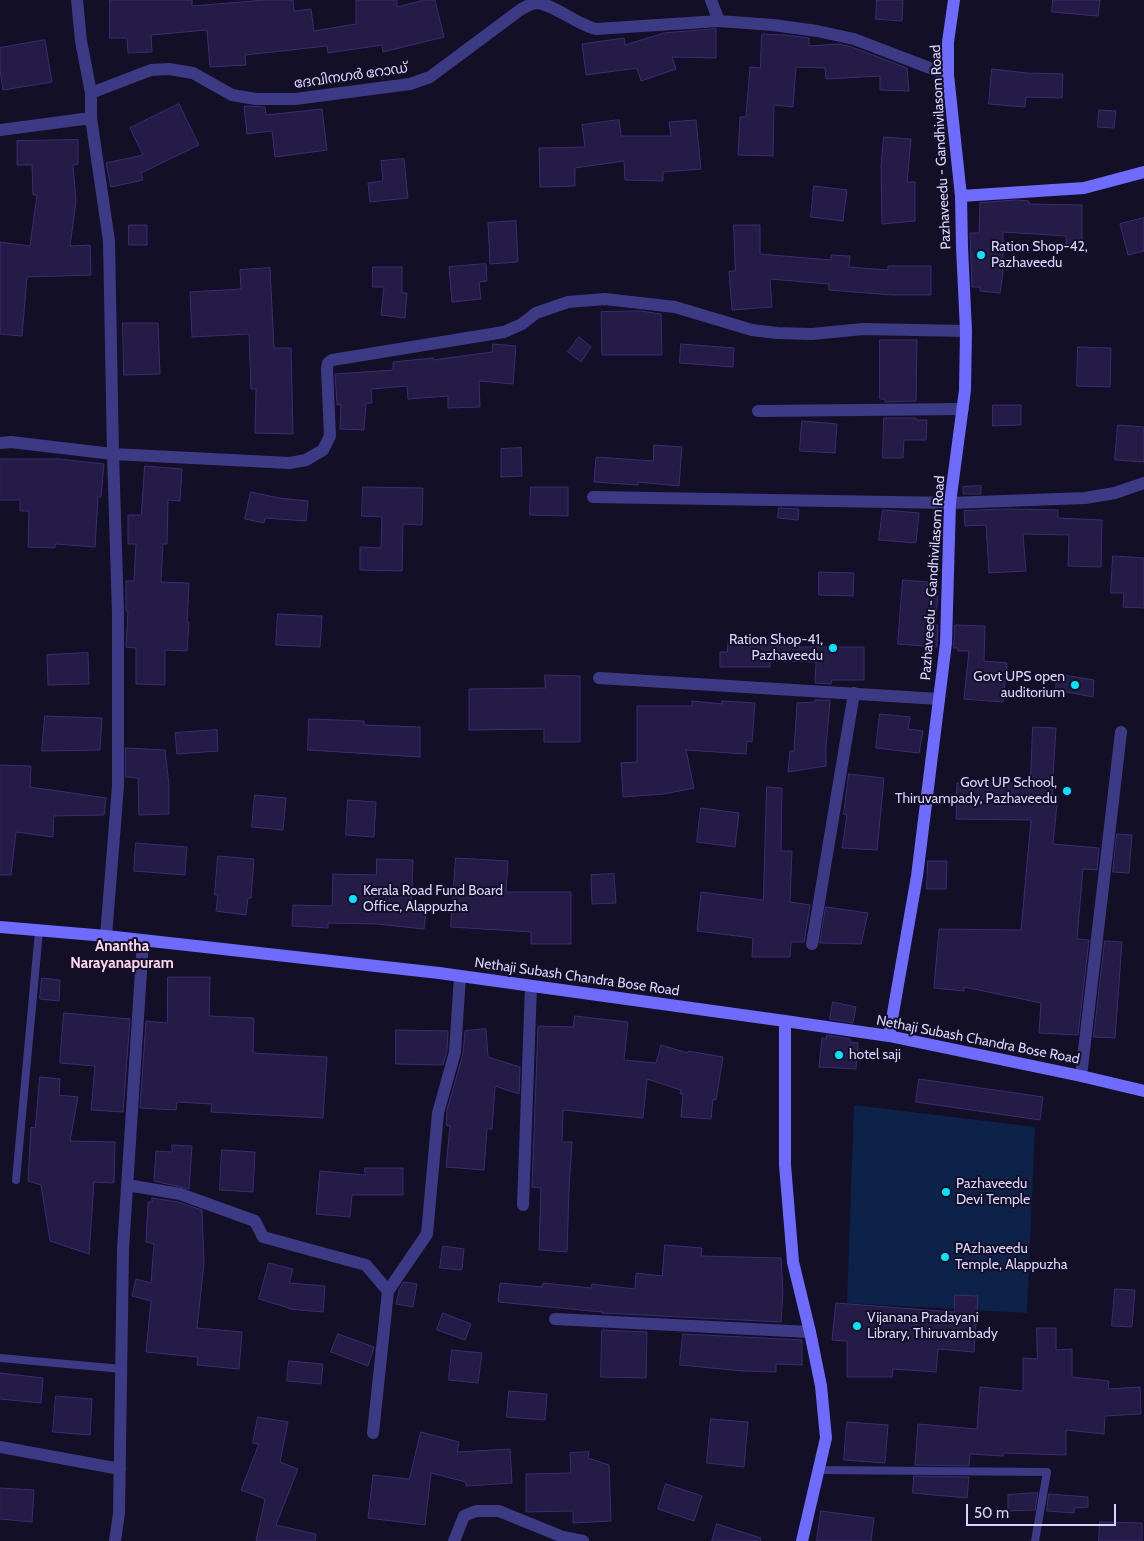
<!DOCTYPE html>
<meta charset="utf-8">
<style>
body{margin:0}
#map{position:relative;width:1144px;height:1541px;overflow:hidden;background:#130f26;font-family:Cabin,sans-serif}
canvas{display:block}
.scale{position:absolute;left:966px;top:1504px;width:150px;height:22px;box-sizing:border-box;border:2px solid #d9d4ff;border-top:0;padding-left:6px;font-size:15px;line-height:18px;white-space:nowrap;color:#d9d4ff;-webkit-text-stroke:4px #130f26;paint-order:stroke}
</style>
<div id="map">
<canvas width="1144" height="1541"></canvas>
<div class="scale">50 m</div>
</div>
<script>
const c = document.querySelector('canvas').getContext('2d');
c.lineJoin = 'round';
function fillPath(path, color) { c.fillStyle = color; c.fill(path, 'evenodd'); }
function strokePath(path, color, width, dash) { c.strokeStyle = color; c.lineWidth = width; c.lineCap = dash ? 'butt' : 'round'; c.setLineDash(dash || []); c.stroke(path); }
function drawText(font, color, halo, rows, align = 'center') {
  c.font = font + ' Cabin,"Noto Sans Malayalam",sans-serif'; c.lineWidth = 4; c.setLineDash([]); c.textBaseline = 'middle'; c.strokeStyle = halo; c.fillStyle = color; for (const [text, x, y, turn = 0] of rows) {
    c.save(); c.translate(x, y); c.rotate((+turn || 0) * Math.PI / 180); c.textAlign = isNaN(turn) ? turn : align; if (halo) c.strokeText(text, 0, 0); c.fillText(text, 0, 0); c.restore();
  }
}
const water = new Path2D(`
 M854 1105 1035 1127 1027 1313 847 1303Z`);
const building = new Path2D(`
 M110 0H192V6L265 0H293L294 11 311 9 314 31 356 24V0H397V7L424 0H435L444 37 383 52 382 45 328 53 327 46 245 55 246 65 210 67 207 30 151 35 152 52 128 53 127 38H110Z
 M877 0H903L902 21 876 19Z
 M1053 0H1100L1098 16 1052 12Z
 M716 29V58L672 57 676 69 641 81 637 68 586 75 582 44 624 38 625 45 664 33Z
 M762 34 785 35 809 38V46L839 44 852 47 907 68 909 91 880 90V76L826 79 825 68 796 67 793 107 774 105 773 156 738 155 740 117H746L750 67 760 68Z
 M45 40 52 82 3 90 0 70V48Z
 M992 69 1027 73 1063 74 1062 98 1026 97 1025 107 989 104Z
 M179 104 199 145 141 173 143 180 111 187 106 163 143 155 130 128Z
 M250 106 265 107 266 115 322 109 327 150 275 157 272 131 247 134 244 107Z
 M1099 110 1116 111 1114 128 1098 127Z
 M619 120 621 136H671L669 122 696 120 701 169 663 172V181L625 180 624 161 575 168V186L540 187 539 148 585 147 582 125Z
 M884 137 911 139 907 182H915V221L882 224 881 166Z
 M78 140V164L73 165 76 202 70 246 90 245 91 275 27 277 22 336 0 334V242L30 246 37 195H33L32 165H17V141Z
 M404 159 408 198 370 202 368 183 383 181 381 161Z
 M814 186 847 190 843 221 811 217Z
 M1017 200 1029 201V204L1082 205V246H1066V236L1003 232V272L1000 293 980 291V287H972L970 233H979L980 203Z
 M1144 218V251L1128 255 1120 224Z
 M516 221 518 262 490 264 488 223Z
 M129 225H147V245H129Z
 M734 225H760V254L831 260V255L850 256 849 267 888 270V266H931V295H892L829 290V284L770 279 772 307 732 310 729 271H735Z
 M486 264 487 281 479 282 481 299 452 302 449 267Z
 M373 267H402V293H407L405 318 381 315 384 287H373Z
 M270 268 274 348H291L293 434 255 433 256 389H251L249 334 192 337 190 292 241 289 240 270Z
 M641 311 661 314 662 355H602L601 312Z
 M123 323H158L160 374 124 375Z
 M579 337 591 347 581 362 568 352Z
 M880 340H917L916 401 885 402V399H880Z
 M493 344 516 346 513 384 479 381 480 407 448 408V396L408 399 407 386 371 389 372 403H366L364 430 340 429 341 404 337 405 335 374 393 370V362L433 358V360L492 352Z
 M681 344 734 348 733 367 680 363Z
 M1078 347 1111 348 1110 387 1077 386Z
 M993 405H1021V425L993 426Z
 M884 418H916V420H927L926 440H904L903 458H883Z
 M802 421 837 424 835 453 800 451Z
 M1118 425 1144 427V462L1115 460Z
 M654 445 682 447 679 486 638 482V485L594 482 596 457 653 461Z
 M521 448 522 476 501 477V449Z
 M0 459H59L104 464 101 497H98L95 547 55 544V548L28 547 29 511H20V500H0Z
 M145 466 182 469 180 501 168 500 167 544H163L161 582 189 583 187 622H189L187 651 165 650V685L136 684V648L126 647 128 611H126V581H134L136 544H128V515H141Z
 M981 486V494H963V487Z
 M363 487 423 488 422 525 403 524 402 571 360 570V547L381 548 382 517 362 516Z
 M531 487H568V516L530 515Z
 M251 492 279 498 308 501 306 521 265 518 264 523 245 519Z
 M779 508 799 509 798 520 778 518Z
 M1007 509 1058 510V518L1102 520 1101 567 1068 566 1069 535 1023 534 1026 571 989 573 986 525 965 526 964 511Z
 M883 510 919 513 916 543 879 540Z
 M1113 556 1144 558V608L1123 607 1124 593H1111Z
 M819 572 854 573 853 596 819 595Z
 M903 580 928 582 927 595 938 596 935 625H938L937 647 898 644Z
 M278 614 322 616 320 647 276 645Z
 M955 625 985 626 984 661 1007 663 1003 702 964 699 969 651H958V648H954Z
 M729 636 772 640V638L800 639 799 647H864V680H832L831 684 815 683 816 662 770 661V667H720V652H727Z
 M88 653 89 684 48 685 47 655Z
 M1057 674 1094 680 1093 697 1056 690Z
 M545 675 580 676V742H544V729L469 730V689L545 688Z
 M815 700H830L826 748V766L788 772 790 751H794L797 703 815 702Z
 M692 701 722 704V701L755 703 752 742 747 741 746 754 686 750 694 788 664 794 623 797 621 763 637 762V706H692Z
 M880 714 910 717 908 729 923 731 919 753 876 748Z
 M45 716 102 718 100 750 42 751Z
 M309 719 364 721V725L420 727V757L308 750Z
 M1033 727 1056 728 1052 794 1058 795 1053 844 1099 848 1097 870 1083 869 1077 939 1089 940 1078 1035 1039 1033 1041 1003 964 987V991L934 988 939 929 1021 930 1031 820 956 819 957 783 1030 784Z
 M217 730 218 751 177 754 175 733Z
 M126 748 165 750 169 785V814L139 815 138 778 126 777Z
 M0 765 31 766 30 787 106 798 104 815 54 816 53 837 16 832 11 875H0Z
 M849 774 884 778 877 850 842 848 847 815 844 814Z
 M767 787 782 788 781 851H792L790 902 810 905 804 942H791L790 957H752L753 938 697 931 701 892 763 900Z
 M255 795 286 798 283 830 252 827Z
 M348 800 376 802 374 837 346 835Z
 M701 808 739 813 735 847 697 842Z
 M1117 834 1132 835 1129 873 1113 872Z
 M136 843 187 847 185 875 134 871Z
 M218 856 254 859 251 898H248L246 915 216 911 218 895H215Z
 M456 858 508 861 506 892H571V944H531V932L451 927Z
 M377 859 413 860 411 911H426L424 929 377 924 328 923V928L292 926 293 905 332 906 333 874 376 875Z
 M928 861H947L946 889H927Z
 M614 874 616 903 592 904 591 875Z
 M826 907 868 913 861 944 820 943Z
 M1105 941 1122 942 1115 1038 1094 1037Z
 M168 977H210L209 1016 254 1018 253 1053 327 1057 323 1118 211 1112 212 1104 177 1102 176 1110 140 1108 146 1021 167 1023Z
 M42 978 60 980 59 1001 40 999Z
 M833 1002 856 1007 853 1023 830 1019Z
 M64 1013 130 1019 123 1112 91 1110 95 1066 60 1063Z
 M575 1016 628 1022 624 1060 656 1063 661 1045 688 1053V1051L723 1057 716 1100 713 1099 711 1119 681 1117 683 1094H680L681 1090 647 1079 643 1118 563 1110 562 1142H572L569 1189 567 1252 539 1250 541 1188 532 1187 538 1026 573 1027Z
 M486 1029 488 1057 520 1067 519 1094 495 1086 492 1129H487L484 1170 446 1167 450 1126 446 1125 447 1110 463 1054 465 1031Z
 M396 1030 448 1031 447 1051 443 1065 396 1064Z
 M827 1035 850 1039V1042L858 1043 856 1069 819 1067 822 1038 826 1039Z
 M40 1077 60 1079 59 1095 78 1097 70 1141 115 1142 114 1183 94 1182 89 1254 50 1241 41 1185 28 1181 31 1127 35 1128Z
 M919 1079 1043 1097 1040 1120 916 1102Z
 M172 1145 192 1146 189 1189 154 1181 156 1151 172 1152Z
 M222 1150 255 1152 253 1192 220 1190Z
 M365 1168H403V1195H352L350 1217 316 1214 320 1171 365 1175Z
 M152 1198 178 1202 202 1210 204 1263 197 1328 242 1332 239 1369 197 1365 198 1357 146 1352 151 1301 132 1296 136 1279 151 1283 154 1244 146 1242 148 1202H152Z
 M665 1245 702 1248 701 1256 781 1258 783 1292 781 1322 602 1313V1312L498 1302 500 1283 542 1287 543 1283 591 1288 592 1284 635 1289 636 1273 662 1276Z
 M443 1246 464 1249 462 1270 440 1268Z
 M269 1263 293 1269 289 1283 325 1286 323 1312 289 1309V1308L259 1299Z
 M404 1282 417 1284 413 1307 396 1304 399 1290Z
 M1115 1289 1135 1290 1132 1327 1112 1326Z
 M955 1295 978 1296 974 1352 938 1349 936 1372 893 1369 892 1377H847V1341L832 1340 836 1303 954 1312Z
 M443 1313 471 1324 465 1340 437 1330Z
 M1037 1328H1056V1350L1072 1349V1377L1109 1381 1108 1389 1140 1387 1141 1414 1105 1416 1104 1434 1066 1430V1455L1004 1453 1003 1456 970 1454 969 1466 915 1465 918 1424 977 1429 980 1387 1023 1391V1358L1037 1359Z
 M602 1330 647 1332 646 1378 601 1377Z
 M338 1334 374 1347 368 1366 331 1352Z
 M683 1334 802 1340V1365L776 1364V1372L743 1371 680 1365Z
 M452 1350 482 1353 478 1383 449 1380Z
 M289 1361 323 1364 321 1384 287 1381Z
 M0 1373 43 1378 41 1403 0 1399Z
 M509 1391 547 1394 545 1420 507 1417Z
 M56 1396 92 1399 90 1435 53 1432Z
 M258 1417 288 1422 280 1462 298 1469 276 1525 316 1534 315 1541H256L265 1499 241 1490 259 1444 253 1443Z
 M711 1419 748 1422 744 1467 707 1463Z
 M847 1422 888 1425 885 1463 844 1460Z
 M421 1432 459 1442 457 1452 510 1449 512 1483 466 1486V1482L431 1473 425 1525 368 1518 373 1475 409 1479Z
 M589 1452 588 1458 609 1465 611 1521 573 1523V1511L526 1512V1474L571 1473 570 1453Z
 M914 1476 969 1477 967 1498 913 1493Z
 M666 1484 702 1496 694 1521 658 1509Z
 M0 1488 34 1490 32 1522 0 1519Z
 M1038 1493 1035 1510 1008 1511V1495Z
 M1049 1494 1088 1497V1507L1074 1508V1513L1047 1511Z
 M821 1511 874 1518 871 1541H817Z
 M1100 1522 1142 1523V1541H1099Z
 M717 1524 761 1538 760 1541H712Z`);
const lane = new Path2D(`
 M16 1180 39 931
 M0 1358 122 1369
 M818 1470 1047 1472 1035 1541`);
const street = new Path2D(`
 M77 0 81 41 91 93V118L109 241 113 454 118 613V786L106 936
 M711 0 719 21
 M91 93 151 70 169 69 193 73 232 95 256 99H295L410 84 430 77 520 10C525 7 530 4 535 3 550 2 578 25 596 29L719 21 773 25 817 31 854 39 948 75
 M0 130 91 118
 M758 411 963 409
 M0 443 11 442 113 454 290 463 306 460 323 450 330 436 327 368 328 363 332 360 504 332 522 324 536 313 568 302 605 299 675 307 752 330 777 333 812 334 863 329 966 331
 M593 497 950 503 1085 498 1115 493 1144 483
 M599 678 939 699
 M812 944 854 693
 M1081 1076 1121 732
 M127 1185 180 1194 255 1221 263 1237 366 1265 388 1291
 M523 1205 531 986
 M555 1319 810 1332
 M373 1433 388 1291 427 1234 438 1113 455 1052 460 976
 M0 1447 120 1469
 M115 1541 119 1513 123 1249 143 940
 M454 1541 464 1516 476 1511H499L563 1537 583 1541`);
const secondary = new Path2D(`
 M961 196 1084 188 1144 172
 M0 927 106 936 439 973 785 1021 889 1036 1081 1076 1144 1091
 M785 1021V1165L793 1262 810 1332 821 1386 826 1438 802 1541
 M889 1036 917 876 946 643 950 503 965 390 966 331 962 247 961 196 948 75V42L954 0`);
const markers = [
 [981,255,5,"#00e5ff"],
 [833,648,5,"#00e5ff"],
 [1075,685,5,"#00e5ff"],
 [1067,791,5,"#00e5ff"],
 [353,899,5,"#00e5ff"],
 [839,1055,5,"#00e5ff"],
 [946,1192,5,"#00e5ff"],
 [945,1257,5,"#00e5ff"],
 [857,1326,5,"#00e5ff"]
];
const streetNames = [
 ["ദേവിനഗർ റോഡ്",351,76,-8],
 ["Pazhaveedu - Gandhivilasom Road",941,147,-93],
 ["Pazhaveedu - Gandhivilasom Road",933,578,-86],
 ["Nethaji Subash Chandra Bose Road",577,977,8],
 ["Nethaji Subash Chandra Bose Road",978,1040,11]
];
const poiNames = [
 ["Ration Shop-42,",991,247],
 ["Pazhaveedu",991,263],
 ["Ration Shop-41,",823,640,"right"],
 ["Pazhaveedu",823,656,"right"],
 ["Govt UPS open",1065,677,"right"],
 ["auditorium",1065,693,"right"],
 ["Govt UP School,",1057,783,"right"],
 ["Thiruvampady, Pazhaveedu",1057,799,"right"],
 ["Kerala Road Fund Board",363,891],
 ["Office, Alappuzha",363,907],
 ["hotel saji",849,1055],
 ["Pazhaveedu",956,1184],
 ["Devi Temple",956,1200],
 ["PAzhaveedu",955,1249],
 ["Temple, Alappuzha",955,1265],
 ["Vijanana Pradayani",867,1318],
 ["Library, Thiruvambady",867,1334]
];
const neighbourhoodNames = [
 ["Anantha",122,947],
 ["Narayanapuram",122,964]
];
fillPath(water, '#0c2248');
fillPath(building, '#241b47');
strokePath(building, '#3b2d73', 1);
strokePath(lane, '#3d3a85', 8);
strokePath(street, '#3d3a85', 12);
strokePath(secondary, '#6f6bff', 12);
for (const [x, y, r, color] of markers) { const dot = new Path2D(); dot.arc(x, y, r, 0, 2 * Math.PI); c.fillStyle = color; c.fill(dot); strokePath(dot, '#130f26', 2); }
drawText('14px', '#d9d4ff', '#130f26', streetNames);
drawText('14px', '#d9d4ff', '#130f26', poiNames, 'left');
drawText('bold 15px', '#ffd6f0', '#130f26', neighbourhoodNames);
</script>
